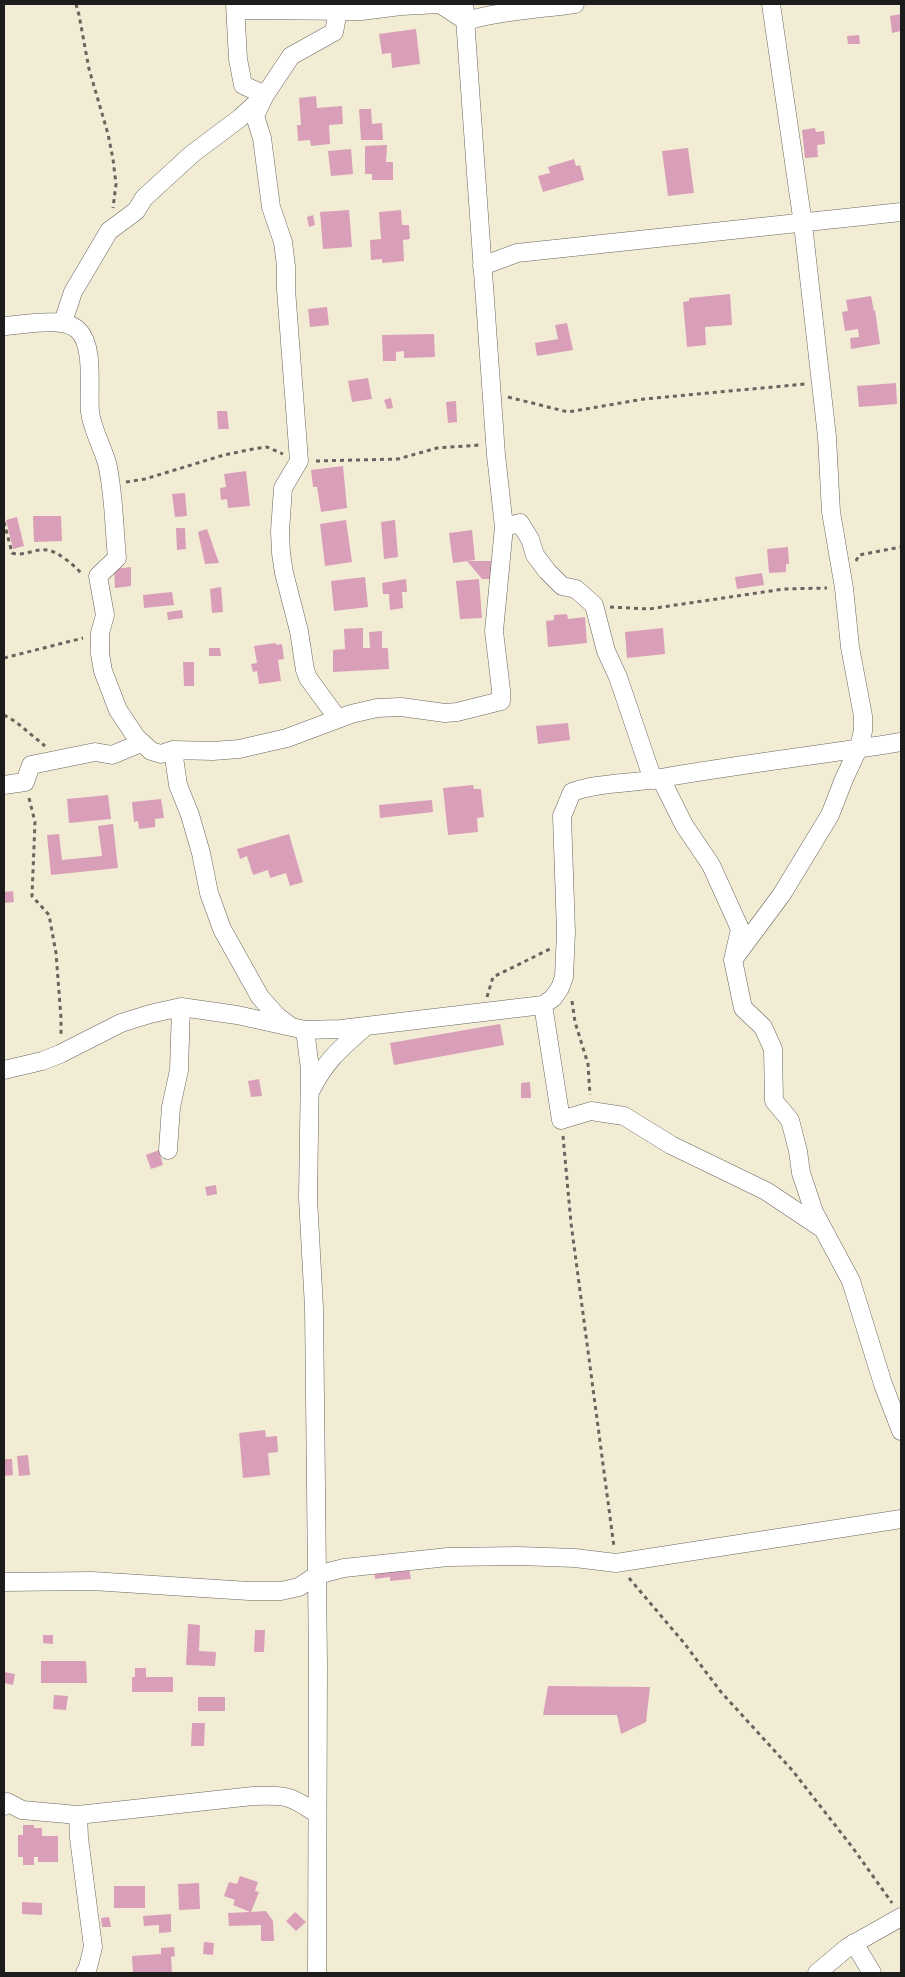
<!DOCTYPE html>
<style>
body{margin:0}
#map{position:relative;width:905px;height:1977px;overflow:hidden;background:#f3ecd5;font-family:"Shantell Sans",sans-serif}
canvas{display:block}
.frame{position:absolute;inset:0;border:5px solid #1c1c1c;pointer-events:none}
</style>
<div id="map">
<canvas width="905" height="1977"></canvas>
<div class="frame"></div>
</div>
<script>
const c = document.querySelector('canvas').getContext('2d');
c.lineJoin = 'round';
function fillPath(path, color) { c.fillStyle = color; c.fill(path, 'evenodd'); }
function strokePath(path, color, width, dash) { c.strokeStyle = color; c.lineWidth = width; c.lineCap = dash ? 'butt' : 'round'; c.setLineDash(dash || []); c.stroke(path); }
const building = new Path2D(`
 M901 14V31L892 33 890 16Z
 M416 29 420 64 392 68 391 53 382 54 379 34Z
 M859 35 860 44H848L847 36Z
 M316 96 317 108 342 106 343 124 329 125 330 144 311 146 310 140 298 141 297 125H301L299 98Z
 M359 109H371L372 124 382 123 383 140H361Z
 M815 128 816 132 824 131 825 144 817 145 818 157 805 158 802 130Z
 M387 145 386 162H393V180H372V174H365V146Z
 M688 148 694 193 668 196 662 151Z
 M351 149 353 174 331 176 328 151Z
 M574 159 576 166 580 165 584 180 543 192 538 176 550 173 548 167Z
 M349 210 352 247 323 249 320 212Z
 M401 210 402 225H409L410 239 403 240 404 261 382 263V259L371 260 370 240 381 239 379 212Z
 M313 215 315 225 309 227 307 217Z
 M730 294 732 325 705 327 706 345 687 347 683 302 689 301V298Z
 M871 296 874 311 875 310 880 344 851 349 850 338 859 337 858 329 845 331 842 312 848 311 846 300Z
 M327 307 329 325 310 327 308 309Z
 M567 323 573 350 537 356 535 343 558 339 555 325Z
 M434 334 435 357 404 358V351L396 352V361H383L382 335Z
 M368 378 372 399 352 402 348 381Z
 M896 383 897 404 859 407 857 386Z
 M391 398 393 408 387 409 384 400Z
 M456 401 457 422 448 423 446 402Z
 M217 411H227L229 429H218Z
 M343 466 347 508 321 512 317 487H313L311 470Z
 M246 471 250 506 228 508 227 499 221 500 220 488 226 487 224 474Z
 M185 493 187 516 175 517 172 494Z
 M33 516H61L62 541 34 542Z
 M17 517 24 546 13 549 6 520Z
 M346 520 352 562 325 566 320 524Z
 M395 520 398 557 384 559 381 522Z
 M176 528H185L186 549 177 550Z
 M207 529 219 563 205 564 198 532Z
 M472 530 475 560 453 563 449 533Z
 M788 547 789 564H786V572L769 573 767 549Z
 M467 561H494V579H482Z
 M131 567V586L115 588 114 569Z
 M762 573 764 585 737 589 735 577Z
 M365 577 368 607 334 611 331 581Z
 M406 579 407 592H402L403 608 390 610 389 594H383L382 583Z
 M479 579 482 618 460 619 456 581Z
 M221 587 223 612 212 613 210 589Z
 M172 592 174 605 144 608 143 595Z
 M182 610 183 618 168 620 167 612Z
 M567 614 568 619 585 617 587 643 548 647 546 621 554 620V615Z
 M363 628V648H370L369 632 382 631V648H388L389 669 333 672V650L345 649 344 629Z
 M663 628 665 654 627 658 625 632Z
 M276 643V645L282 644 284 659 278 660 281 681 259 684 257 671 253 672 251 664 257 663 254 646Z
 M209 648H220L221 656H209Z
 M183 662H194V686H184Z
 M568 723 570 740 538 744 536 726Z
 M473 785 474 789H481L484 817 477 818 478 832 448 835 443 788Z
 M108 795 111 819 69 823 67 799Z
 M161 799 164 818 155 819V827L139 829 138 821 134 822 132 802Z
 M432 800 433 812 380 818 379 805Z
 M113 824 118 868 51 875 47 835 59 834 62 860 102 856 98 826Z
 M289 834 303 882 290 886 286 873 270 878 268 870 253 875 247 856 240 859 237 849Z
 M13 891 14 902 4 903V892Z
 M500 1024 504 1045 394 1065 390 1043Z
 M259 1079 262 1096 251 1097 248 1081Z
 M530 1082 531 1098H521V1083Z
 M159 1150 163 1165 151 1169 146 1155Z
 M216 1185 217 1194 207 1196 205 1187Z
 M265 1430 266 1437 277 1436 278 1452 268 1453 270 1475 243 1478 239 1433Z
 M28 1455 30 1475 19 1476 17 1456Z
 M4 1459H12L13 1475 4 1476Z
 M409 1567 411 1579 390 1581V1577L375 1579 374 1568Z
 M188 1624 200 1625 199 1651 216 1652 215 1666 186 1665Z
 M255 1630H265L264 1652H254Z
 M43 1635H53V1644L43 1643Z
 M41 1661H86L87 1683H41Z
 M135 1668H146V1677H173V1692H132V1677H135Z
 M4 1672 15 1674 13 1685 4 1683Z
 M548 1686 650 1687 646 1722 621 1734 617 1715H543Z
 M54 1695 68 1696 66 1710 53 1709Z
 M198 1697H225V1711H198Z
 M192 1723H205L204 1746H191Z
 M23 1825H34V1828H42V1836H58V1862H38V1857H34V1865H23V1857H18V1835H23Z
 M240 1876 258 1882 255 1891 259 1892 251 1912 266 1911 273 1921 274 1941H261V1925L229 1926 228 1913 250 1912 233 1905 235 1900 224 1896 229 1882 237 1884Z
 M199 1883 200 1909 179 1910 178 1884Z
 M114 1886H145V1908H114Z
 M22 1902 42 1903V1915L22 1914Z
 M295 1912 306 1922 296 1931 286 1921Z
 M171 1914V1932L159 1933V1925L144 1926 143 1916Z
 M109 1917 111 1927H102L101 1918Z
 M204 1942 214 1943 213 1955 203 1954Z
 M174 1947 175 1956 171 1957 172 1973H133L132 1956 161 1954V1948Z`);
const path = new Path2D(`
 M76 4 79 15 89 69 108 134 113 159 116 184 113 208
 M508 397 568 412 644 399 805 384
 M316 461 398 459 437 448 480 445
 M126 482 145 479 224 455 253 449 267 447 283 454
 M4 522 12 553C24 557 36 548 47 550 58 551 76 567 83 575
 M856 561 859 555 901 547
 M610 607 649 609 784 589 827 588
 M4 658 83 638
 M4 715 16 722 45 746
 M29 798 35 822 32 896 49 915 56 953 61 1018V1036
 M487 997 493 977 550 949
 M572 1001 575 1022 588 1064 590 1095
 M563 1136 571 1223 614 1547
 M629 1578 684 1643 721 1692 792 1770 853 1848 892 1903`);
const minor = new Path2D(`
 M235 4 238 59 243 85 265 95 255 116 262 138 271 207 283 242 286 266V289L299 461 283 488 280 531 281 553 284 573 299 631 305 670 308 678 338 719
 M236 4 243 10 361 11 401 6 440 4 466 21C500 11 540 9 575 4
 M482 266 517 253 901 212
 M63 322 73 292 109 231 136 211 144 198 192 154 240 118 265 95 291 56 334 32 338 11
 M4 326C24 325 63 316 78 330 95 346 88 389 90 412 92 429 102 446 107 463 114 493 114 527 117 558L98 576 105 615 100 633V654L103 671 118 710 136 737 151 751 161 754 173 750 213 751 239 749 287 738 351 714 377 708 401 707 445 713 457 712 501 701V690L494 631 504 527 496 455 464 4
 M504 527 520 523 530 539 535 555 547 571 562 586 576 589 594 605 606 651 618 677 653 780
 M173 750 178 785 190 815 201 853 209 893 222 929 260 997 278 1017 289 1025
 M661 779 684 825 711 865 740 929 733 960 743 1008 763 1027 773 1049 774 1101 790 1120 798 1151 801 1173 814 1212 851 1281 883 1384 901 1431
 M4 785 25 782 31 765 95 752 112 755 141 743
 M733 960 782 894 830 815 844 779 859 747 863 731V716L850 647 844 588 831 512 827 437 803 224 771 4
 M543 1005 561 1120 591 1111 624 1116 671 1145 766 1191 820 1227
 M305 1030 310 1069 308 1198 314 1308 318 1666 317 1973
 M4 1070 42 1061 60 1054 121 1023 150 1014 181 1007 237 1015 305 1030 341 1029 543 1005 553 998 560 988 564 977 566 932 562 816 572 792C601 782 631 784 661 778 741 764 821 755 901 742
 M311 1090C326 1060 341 1048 366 1026
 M168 1150 171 1107 179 1070 181 1007
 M4 1582 92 1581 249 1591H281L299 1587 317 1575 344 1568 448 1557 519 1556 575 1558 616 1563 901 1519
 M4 1806 7 1802 22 1810 78 1815 253 1796C286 1795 290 1795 317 1814
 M78 1815 79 1838 93 1947 88 1967 85 1973
 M854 1943 872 1973
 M817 1973 848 1947 901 1917`);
fillPath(building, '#d99fb9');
strokePath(minor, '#67655d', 19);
strokePath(path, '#67655d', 3, [4, 4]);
strokePath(minor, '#fff', 18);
</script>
